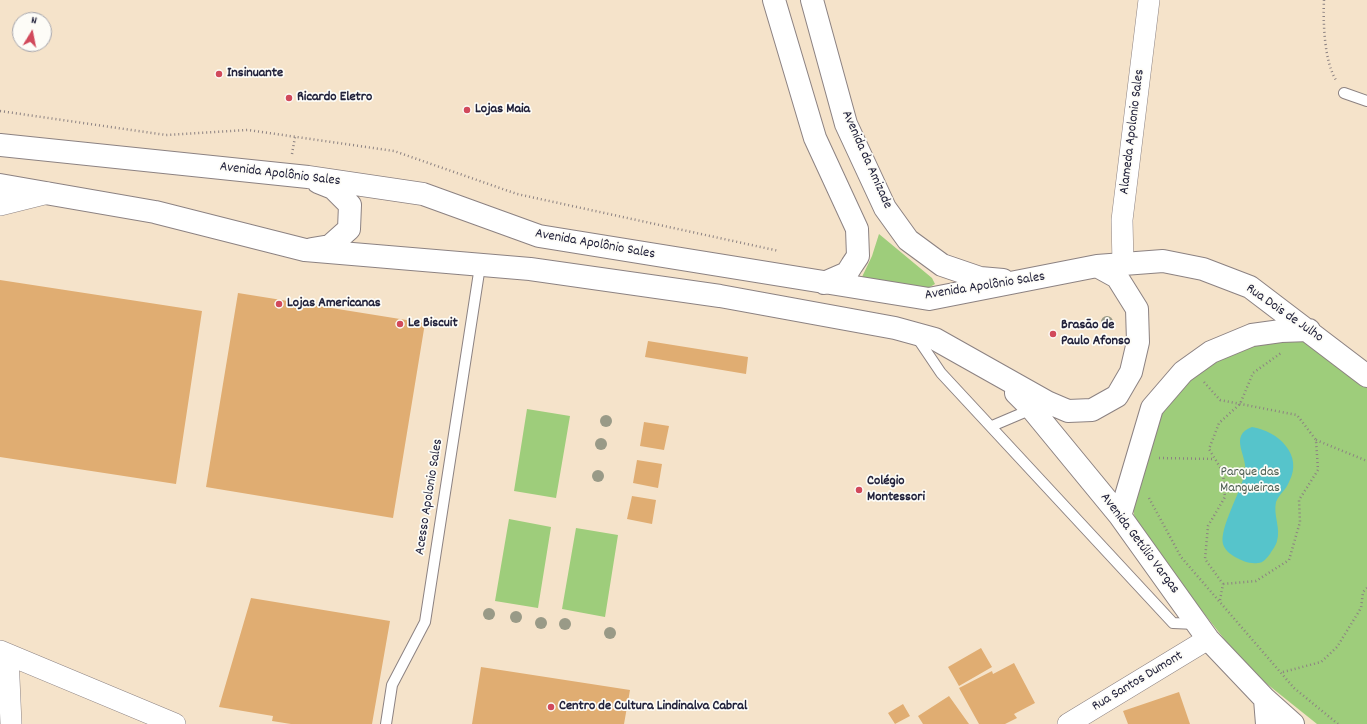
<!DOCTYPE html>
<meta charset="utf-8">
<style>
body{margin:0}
#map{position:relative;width:1367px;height:724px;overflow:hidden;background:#f5e3ca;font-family:Dekko,sans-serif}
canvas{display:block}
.north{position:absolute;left:12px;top:12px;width:40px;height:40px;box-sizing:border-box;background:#fdfcf7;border:1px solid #a5a5ac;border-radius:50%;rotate:10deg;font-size:11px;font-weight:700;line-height:16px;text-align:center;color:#22223b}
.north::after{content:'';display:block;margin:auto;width:14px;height:18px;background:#d1495b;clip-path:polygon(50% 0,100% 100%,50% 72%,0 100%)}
</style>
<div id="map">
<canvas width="1367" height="724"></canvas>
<div class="north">N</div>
</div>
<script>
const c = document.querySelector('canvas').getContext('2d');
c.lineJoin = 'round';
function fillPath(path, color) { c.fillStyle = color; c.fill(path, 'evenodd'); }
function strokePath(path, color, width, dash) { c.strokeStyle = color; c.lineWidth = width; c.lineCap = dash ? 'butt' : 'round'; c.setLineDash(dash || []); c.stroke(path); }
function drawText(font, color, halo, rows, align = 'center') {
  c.font = font + ' Dekko,sans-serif'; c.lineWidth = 3.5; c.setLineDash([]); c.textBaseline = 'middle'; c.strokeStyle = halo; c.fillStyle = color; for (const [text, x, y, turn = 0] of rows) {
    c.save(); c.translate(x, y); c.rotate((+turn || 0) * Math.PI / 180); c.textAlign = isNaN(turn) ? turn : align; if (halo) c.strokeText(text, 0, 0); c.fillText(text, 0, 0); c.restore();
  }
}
const green = new Path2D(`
 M879 234 932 278 935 284 930 287 925 288 862 277 872 256Z
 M1261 324 1367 364V724H1317L1247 668 1136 527 1132 501 1147 407Z
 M527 409 570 416 556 498 514 491Z
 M509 519 551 527 538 608 495 601Z
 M576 528 618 535 605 617 562 609Z`);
const water = new Path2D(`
 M1252 427C1278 431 1304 455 1289 482 1286 490 1279 494 1276 502 1273 515 1281 528 1277 541 1276 546 1272 550 1270 554 1267 558 1263 563 1258 563 1249 564 1243 561 1235 557 1230 554 1225 550 1223 544 1219 528 1242 490 1245 472 1248 456 1228 436 1252 427Z`);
const building = new Path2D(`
 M0 280 202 311 176 484 0 457Z
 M238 293 425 323 393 518 206 487Z
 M648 341 748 357 746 374 645 357Z
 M644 422 669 426 664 450 640 446Z
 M637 460 662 464 658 488 633 483Z
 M632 496 656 500 652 524 627 519Z
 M251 598 390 621 372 724H291L272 721 273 716 219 707Z
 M981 648 992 667 959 686 948 667Z
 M1014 663 1035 703 1014 714 1017 718 1005 724H979L959 688 992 671 993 674Z
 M481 667 630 690 624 724H472Z
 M1179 692 1190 724H1128L1123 711Z
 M949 696 969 724H923L918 716Z
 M903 704 910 716 895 724 888 713Z`);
const path = new Path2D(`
 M1324 0C1323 21 1324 61 1336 80
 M0 111 166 135 248 130 394 151 517 194 779 251
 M292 154 295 137
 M1204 382 1220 400 1297 415 1316 440 1318 470 1299 500 1300 522 1289 560 1256 581 1223 584
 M1316 440 1367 461
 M1159 458 1215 459
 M1149 498 1181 557 1294 688 1338 724
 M1220 600 1223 584 1205 559 1208 526 1225 497 1223 472 1209 449 1219 423 1240 404 1253 373 1281 353
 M1283 672 1321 662 1337 647 1361 608 1363 592 1367 588`);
const service = new Path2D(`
 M1344 93 1367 101
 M916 336 941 373 1173 623 1196 624
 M992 426 1032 409
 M386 724 392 685 425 622 480 266`);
const minor = new Path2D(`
 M0 205 48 193
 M1123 264 1122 220 1149 0
 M0 651 175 724
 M8 656 11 724
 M1068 724 1208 639`);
const tertiary = new Path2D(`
 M774 0 815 138 857 229 858 256 852 265 847 273 824 283
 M812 0 846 124 885 208 908 240 942 265 980 278 1003 280
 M0 145 308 177 423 194 539 236 929 299 1097 266 1163 261 1203 269 1250 287 1367 376
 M0 185 155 212 305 250 530 269 720 296 895 328 935 339 1047 402 1068 411 1092 410 1117 396 1131 372 1138 342 1137 309 1117 277 1097 266
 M312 249 330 246 349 229 350 205 333 188 318 182
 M1016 393 1032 409 1120 516 1208 639 1265 699 1267 724
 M1120 516 1152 408 1183 372 1211 352 1252 335 1281 331 1309 330
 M1265 699 1293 724`);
const trees = [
 [1107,322],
 [606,421],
 [601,444],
 [598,476],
 [489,614],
 [516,617],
 [541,623],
 [565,624],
 [610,633]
];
const markers = [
 [219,74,4,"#d1495b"],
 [289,98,4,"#d1495b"],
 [467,110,4,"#d1495b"],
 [279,304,4,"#d1495b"],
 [400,324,4,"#d1495b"],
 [1053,334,4,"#d1495b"],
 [859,490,4,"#d1495b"],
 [551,707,4,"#d1495b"]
];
const poiNames = [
 ["Insinuante",227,74],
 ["Ricardo Eletro",297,98],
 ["Lojas Maia",475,110],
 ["Lojas Americanas",287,304],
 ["Le Biscuit",408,324],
 ["Brasão de",1061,326],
 ["Paulo Afonso",1061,342],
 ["Colégio",867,482],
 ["Montessori",867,498],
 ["Centro de Cultura Lindinalva Cabral",559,707]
];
const streetNames = [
 ["Alameda Apolonio Sales",1133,132,-83],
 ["Avenida da Amizade",866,160,66],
 ["Avenida Apolônio Sales",280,175,7],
 ["Avenida Apolônio Sales",595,245,10],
 ["Avenida Apolônio Sales",985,287,-9],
 ["Rua Dois de Julho",1284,314,35],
 ["Acesso Apolonio Sales",430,497,-81],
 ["Avenida Getúlio Vargas",1139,544,53],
 ["Rua Santos Dumont",1138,682,-31]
];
const parkNames = [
 ["Parque das",1250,473],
 ["Mangueiras",1250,489]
];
fillPath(green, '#9ecd7b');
fillPath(water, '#56c4cb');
fillPath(building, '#e0ad72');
strokePath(service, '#8c8282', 12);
strokePath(minor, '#8c8282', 22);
strokePath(tertiary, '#8c8282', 24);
strokePath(path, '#8c8282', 2.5, [1, 3]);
strokePath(service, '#fff', 10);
strokePath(minor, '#fff', 21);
strokePath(tertiary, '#fff', 22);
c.fillStyle = '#999a87';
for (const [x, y] of trees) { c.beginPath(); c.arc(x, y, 6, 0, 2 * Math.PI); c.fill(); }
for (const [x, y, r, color] of markers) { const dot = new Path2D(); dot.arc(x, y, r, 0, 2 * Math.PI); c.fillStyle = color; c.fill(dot); strokePath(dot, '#fdfcf7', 1.5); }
drawText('bold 14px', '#22223b', '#fdfcf7', poiNames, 'left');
drawText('14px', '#22223b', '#fdfcf7', streetNames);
drawText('14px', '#4d5e51', '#fdfcf7', parkNames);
</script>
